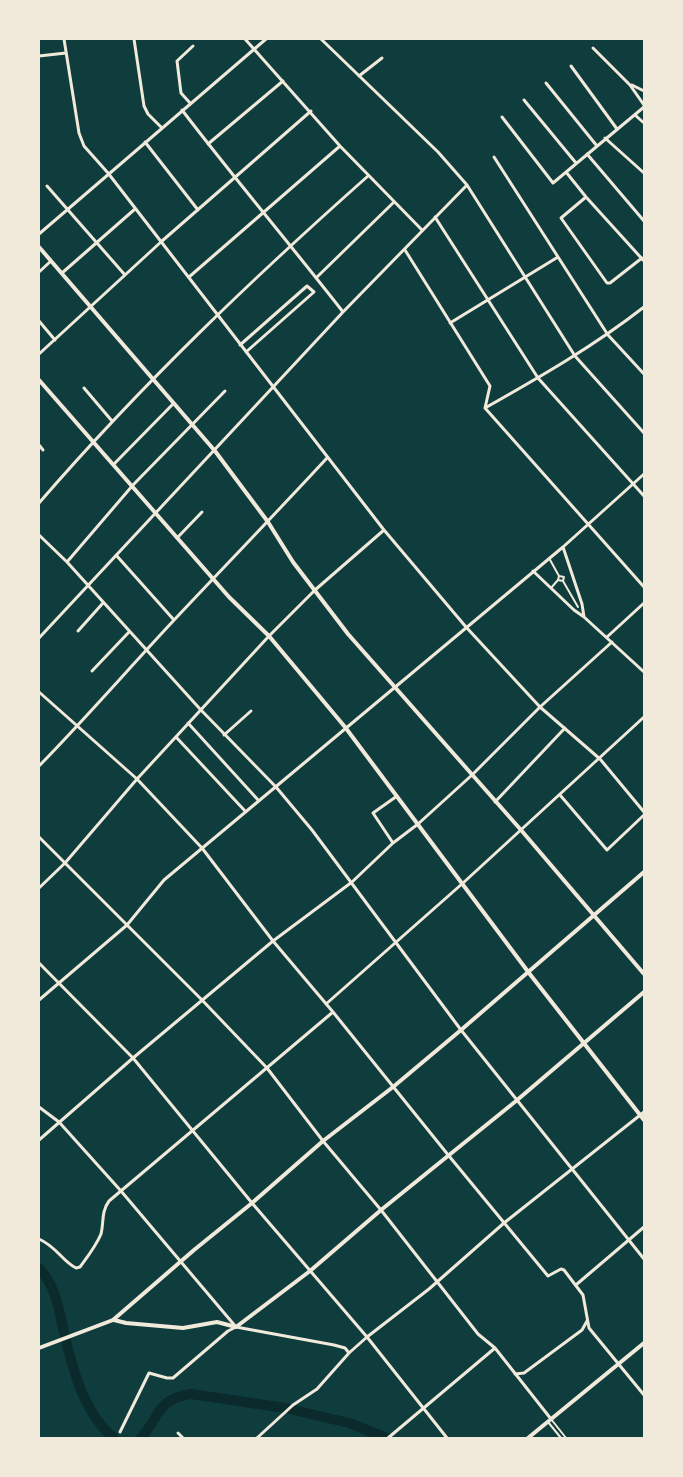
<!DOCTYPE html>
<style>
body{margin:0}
#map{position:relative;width:683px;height:1477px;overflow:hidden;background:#0f3d3e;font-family:Karla,sans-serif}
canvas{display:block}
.frame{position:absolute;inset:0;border:40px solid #f1e9da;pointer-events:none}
</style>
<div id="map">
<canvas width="683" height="1477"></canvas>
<div class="frame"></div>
</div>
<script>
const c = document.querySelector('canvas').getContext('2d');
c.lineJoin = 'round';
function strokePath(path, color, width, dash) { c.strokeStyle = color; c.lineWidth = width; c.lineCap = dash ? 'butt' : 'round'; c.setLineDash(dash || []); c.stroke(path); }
const river = new Path2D(`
 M39 1268C55 1284 59 1310 64 1332 72 1368 84 1414 114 1438
 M141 1438C160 1416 157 1399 191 1394L285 1408 349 1423 387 1438`);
const pedestrian = new Path2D(`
 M549 558 559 576
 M563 581 578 607
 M551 588 558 580 559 576 564 577 563 581 558 580
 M551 1419 566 1438
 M548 1422 561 1438`);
const minor = new Path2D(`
 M64 39 79 133 84 146 108 173 384 530 466 627 540 707 600 759 644 812
 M134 39 144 106 148 114 162 128
 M245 39 340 146 422 230
 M321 39 438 152 467 185 575 356 644 433
 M593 48 630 85 644 105
 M39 56 66 53
 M571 66 617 129
 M359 76 382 58
 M546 83 597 146
 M632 85 644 91
 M524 100 576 163
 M190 103 181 93 177 61 193 46
 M182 110C234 178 290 244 343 312
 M635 115 644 123
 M502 117 553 183 644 107
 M605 138 644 173
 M145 142 198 210
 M208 144 283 81
 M587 154 644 221
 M494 157 608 335 644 374
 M566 172 586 197 644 261
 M47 186 125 275
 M586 197 561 218 607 283H610L642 258
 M435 217 538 378 644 496
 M39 234 266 39
 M405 250 490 386 485 408 644 587
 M39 272 51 261
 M62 273 135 209
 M189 277 340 146
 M316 278 394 202
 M39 321 55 340
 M450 323 558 257
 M240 345 307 286 314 292 246 352
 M39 354 162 241 311 111
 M84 388 112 421
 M485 408C540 377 594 346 644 307
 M39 445 43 450
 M114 464 173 404
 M39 503C141 385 252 279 368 176
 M39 535 67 562 200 709 276 787 312 830 461 1030 644 1259
 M177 538 202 512
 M563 547 582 604 584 617
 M116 555 174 620
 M67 562 133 485 225 391
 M533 571 574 610 584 617 644 672
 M78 631 103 603
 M607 637 644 603
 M39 638 343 312 467 185
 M92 671 129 632
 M39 692 137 779 202 848 273 941 333 1012 449 1156 548 1276 561 1269 564 1270 583 1295 589 1328 644 1395
 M188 723 259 801
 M224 735 251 711
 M176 737 246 812
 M39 766C86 718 130 667 176 618 226 565 277 512 327 458
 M560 795 607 850 644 815
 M495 802 565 728
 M39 837 202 1000 267 1068 323 1141 381 1210 478 1334 495 1348 551 1419
 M393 843 373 813 397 796
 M39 888 65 863 137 779 269 636 315 590 384 530
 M39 963 133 1058 252 1203 367 1337 447 1438
 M39 1000 127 925 164 880 563 547 644 474
 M326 1004 463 883 644 717
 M39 1107 59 1122 121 1191 236 1327 334 1345 345 1348 349 1353
 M39 1140 133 1058 273 941 352 882 393 843 418 824 472 775 540 707 612 642
 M39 1239C57 1247 62 1261 76 1268L80 1267C88 1256 96 1246 101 1234 104 1222 101 1212 109 1201L333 1012
 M577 1284 644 1227
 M515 1374 524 1373 582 1330 587 1321
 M120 1432 149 1373 167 1378H173L228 1331 236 1327
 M178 1433 183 1438
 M257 1438 293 1405 317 1389 349 1353 367 1337 429 1289 504 1223 644 1112
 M388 1438 495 1348`);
const tertiary = new Path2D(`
 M39 247 215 451 268 522 293 562 348 634 521 830 644 974
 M39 380 229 597 269 636 345 727 529 973 644 1120
 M114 1320 126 1323 183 1328 217 1322 236 1327 310 1271 381 1210 516 1101 644 992
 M39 1348 113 1320 194 1250 252 1203 323 1141 393 1087 461 1030 644 872
 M528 1438 644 1343`);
strokePath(river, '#0a2a2b', 10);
strokePath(pedestrian, '#f1e9da', 2);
strokePath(minor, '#f1e9da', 3);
strokePath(tertiary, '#f1e9da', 4);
</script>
